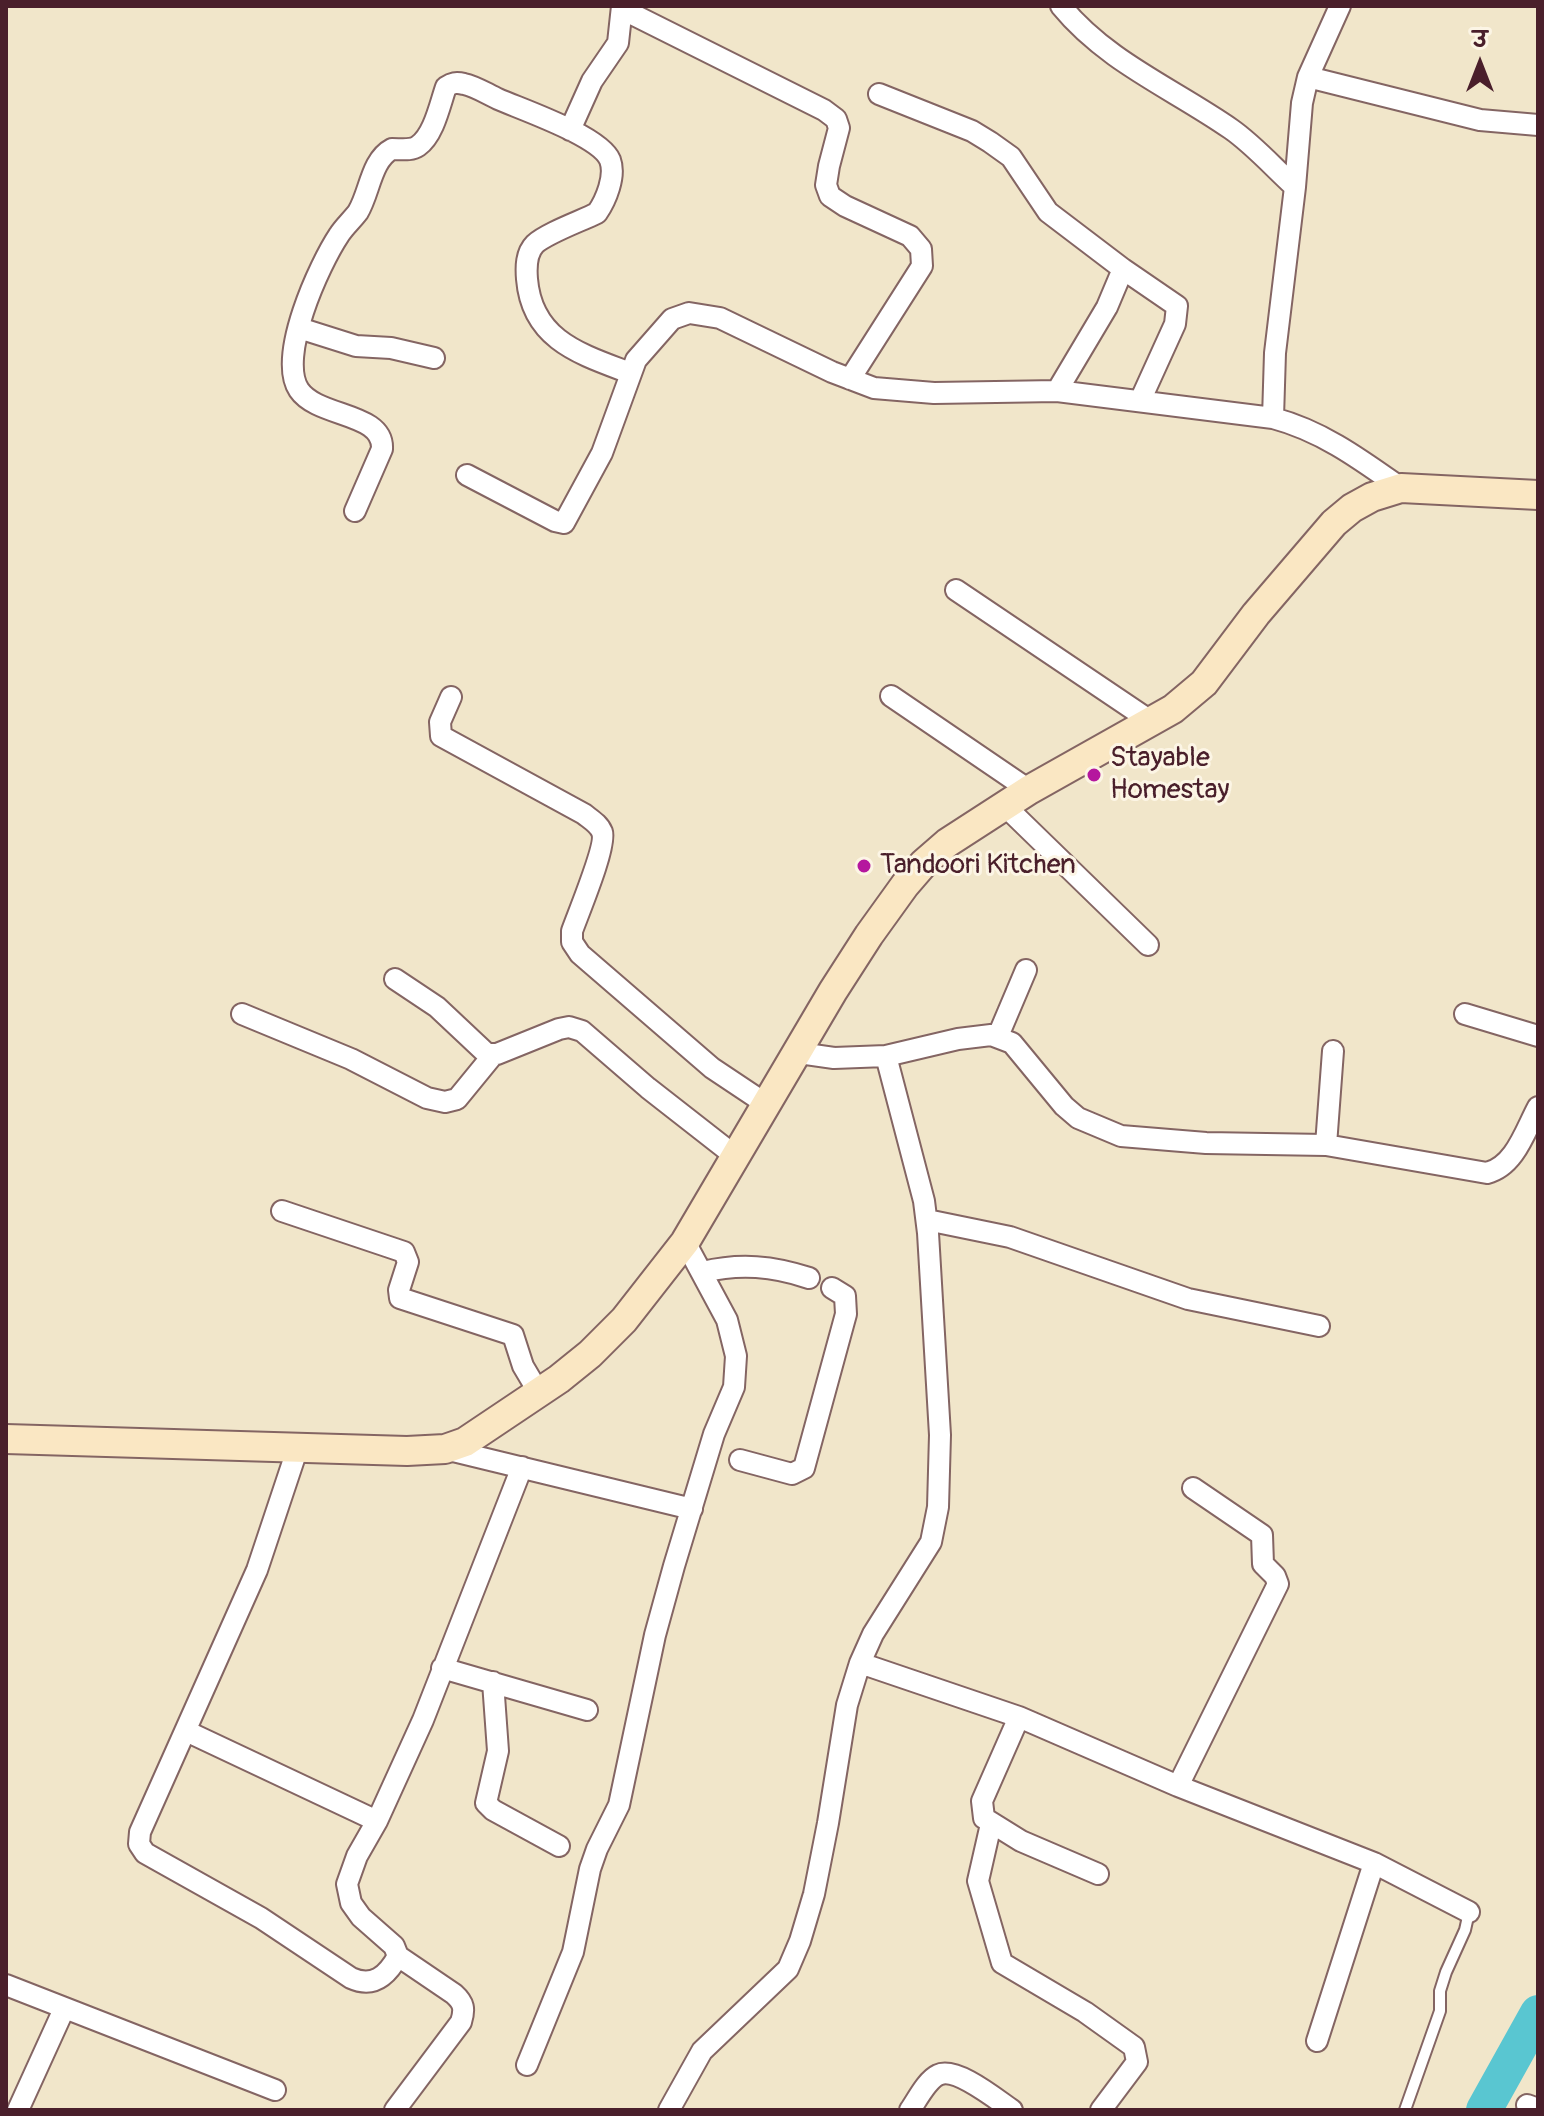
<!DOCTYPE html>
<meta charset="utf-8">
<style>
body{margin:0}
#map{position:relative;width:1544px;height:2116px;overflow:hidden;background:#f1e6ca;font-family:Pangolin,"Playpen Sans Deva",sans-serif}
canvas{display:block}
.frame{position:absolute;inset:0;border:8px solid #4a1f2b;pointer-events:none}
.north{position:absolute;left:1440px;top:24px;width:80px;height:80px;-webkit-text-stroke:6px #fcf5e5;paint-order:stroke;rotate:0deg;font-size:22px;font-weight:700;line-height:32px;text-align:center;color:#4a1f2b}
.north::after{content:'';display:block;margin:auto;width:28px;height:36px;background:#4a1f2b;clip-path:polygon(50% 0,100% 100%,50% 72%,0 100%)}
</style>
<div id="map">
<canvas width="1544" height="2116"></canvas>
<div class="frame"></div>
<div class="north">उ</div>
</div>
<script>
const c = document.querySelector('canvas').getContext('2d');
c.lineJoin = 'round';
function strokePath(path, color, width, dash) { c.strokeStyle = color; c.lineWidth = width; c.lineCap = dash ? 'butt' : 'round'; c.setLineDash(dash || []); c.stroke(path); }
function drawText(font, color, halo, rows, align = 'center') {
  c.font = font + ' Pangolin,sans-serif'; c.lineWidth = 6; c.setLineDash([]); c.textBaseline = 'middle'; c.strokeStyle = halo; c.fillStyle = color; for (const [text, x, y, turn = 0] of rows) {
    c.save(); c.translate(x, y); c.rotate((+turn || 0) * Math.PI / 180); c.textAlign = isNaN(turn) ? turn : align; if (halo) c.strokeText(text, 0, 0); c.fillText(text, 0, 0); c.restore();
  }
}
const river = new Path2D(`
 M1484 2110 1538 2013`);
const lane = new Path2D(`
 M1405 2110 1440 2011V1991L1446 1972 1465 1930 1469 1912`);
const street = new Path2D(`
 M1061 6C1107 62 1172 88 1231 129 1254 145 1274 168 1295 187L1275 353 1273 418C1322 431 1360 459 1401 488
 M622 9 824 110 836 119 839 128 829 166 826 185 830 196 845 206 910 236 921 249 922 266 850 379
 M1308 77 1480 120 1538 125
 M879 94 972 131 990 142 1011 157 1048 212 1123 269 1107 307 1057 391
 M570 130 592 81 618 43 622 6
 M1295 187 1302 103 1308 77 1340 6
 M1123 269 1177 306 1175 324 1140 401
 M299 328 356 346 391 348 434 358
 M467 475 555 521 564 523 602 453 636 360 672 319 689 313 720 318 832 372 874 388 934 393 1057 391 1273 418
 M355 511 382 449C384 412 318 418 299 390 277 357 319 265 339 235 344 227 352 220 358 212 370 192 371 160 392 149 401 149 411 151 418 146 434 135 440 104 446 87 452 83 456 82 464 84 475 86 487 94 498 99 523 110 600 136 610 160 616 176 606 200 597 213 581 221 547 233 535 244 526 253 526 267 527 279 532 340 580 354 630 373
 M956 590 1152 722
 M891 696 1029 790
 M451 697 440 722 441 736 584 814C590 819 599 824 602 832 607 845 578 914 572 931V942L580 954 712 1068 766 1104
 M1004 805 1148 945
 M395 979 437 1007 487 1054H497L559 1029 569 1027 582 1031 648 1088 735 1156
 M242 1014 351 1059 427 1098 445 1102 457 1099 493 1055
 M1465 1014 1538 1036
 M998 1036 1026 970
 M799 1053 834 1058 886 1056 958 1039 991 1035 1012 1043 1064 1106 1078 1118 1121 1136 1206 1143 1326 1145 1487 1173C1515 1166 1525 1131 1538 1107
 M1326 1145 1333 1051
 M282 1211 404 1252 408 1262 399 1290 400 1298 513 1335 523 1366 539 1393
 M927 1220 1010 1237 1188 1299 1319 1326
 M703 1272C740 1263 773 1266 809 1278
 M298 1447 257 1570 140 1832 139 1844 145 1853 261 1918 351 1978C373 1988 387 1976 398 1956L394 1946 361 1917 351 1903 347 1884 357 1856 377 1821 423 1720 522 1467
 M445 1449 692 1509
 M740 1460 792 1474 804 1468 846 1314 845 1296 832 1288
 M860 1663 1019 1717 1178 1786 1374 1863 1469 1912
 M442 1668 587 1710
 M493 1682 498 1751 486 1803 493 1810 559 1846
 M1019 1717 982 1801 984 1818 1021 1841 1098 1874
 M186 1731 377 1821
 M1178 1786 1278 1584 1275 1576 1263 1564 1262 1535 1193 1488
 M991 1824 978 1881 1002 1963 1085 2012 1134 2047 1137 2062 1101 2110
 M6 1985 275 2090
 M1317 2041 1374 1863
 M527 2065 573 1952 590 1869 597 1849 619 1805 655 1635 674 1566 714 1434 734 1387 736 1356 727 1320 685 1242
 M1527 2105 1538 2109
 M18 2110 64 2009
 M395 2110 461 2022C465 2009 464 2003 454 1994L398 1956
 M669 2110 702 2051 788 1969 800 1941 814 1894 828 1823 847 1705 860 1663 873 1634 931 1542 938 1507 940 1435 928 1233 924 1201 886 1056
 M910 2110C917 2100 927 2080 938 2075 956 2066 997 2100 1012 2110`);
const secondary = new Path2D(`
 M6 1439 407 1451 445 1449 465 1442 559 1379 590 1354 624 1320 685 1242 833 991 869 935 905 885 924 863 947 843 1029 790 1173 709 1204 683 1256 614 1334 523 1352 508 1372 497 1401 488 1538 495`);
const markers = [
 [1094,775,8,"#b5179e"],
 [864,866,8,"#b5179e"]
];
const poiNames = [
 ["Stayable",1110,759],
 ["Homestay",1110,791],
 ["Tandoori Kitchen",880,866]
];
strokePath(river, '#59c6d1', 36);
strokePath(lane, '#846563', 14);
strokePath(street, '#846563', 24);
strokePath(secondary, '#846563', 32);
strokePath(lane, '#fff', 10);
strokePath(street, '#fff', 20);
strokePath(secondary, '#fae7c3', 28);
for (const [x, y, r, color] of markers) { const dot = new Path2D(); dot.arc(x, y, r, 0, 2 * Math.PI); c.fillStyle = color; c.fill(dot); strokePath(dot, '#fcf5e5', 3); }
drawText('28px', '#4a1f2b', '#fcf5e5', poiNames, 'left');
</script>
